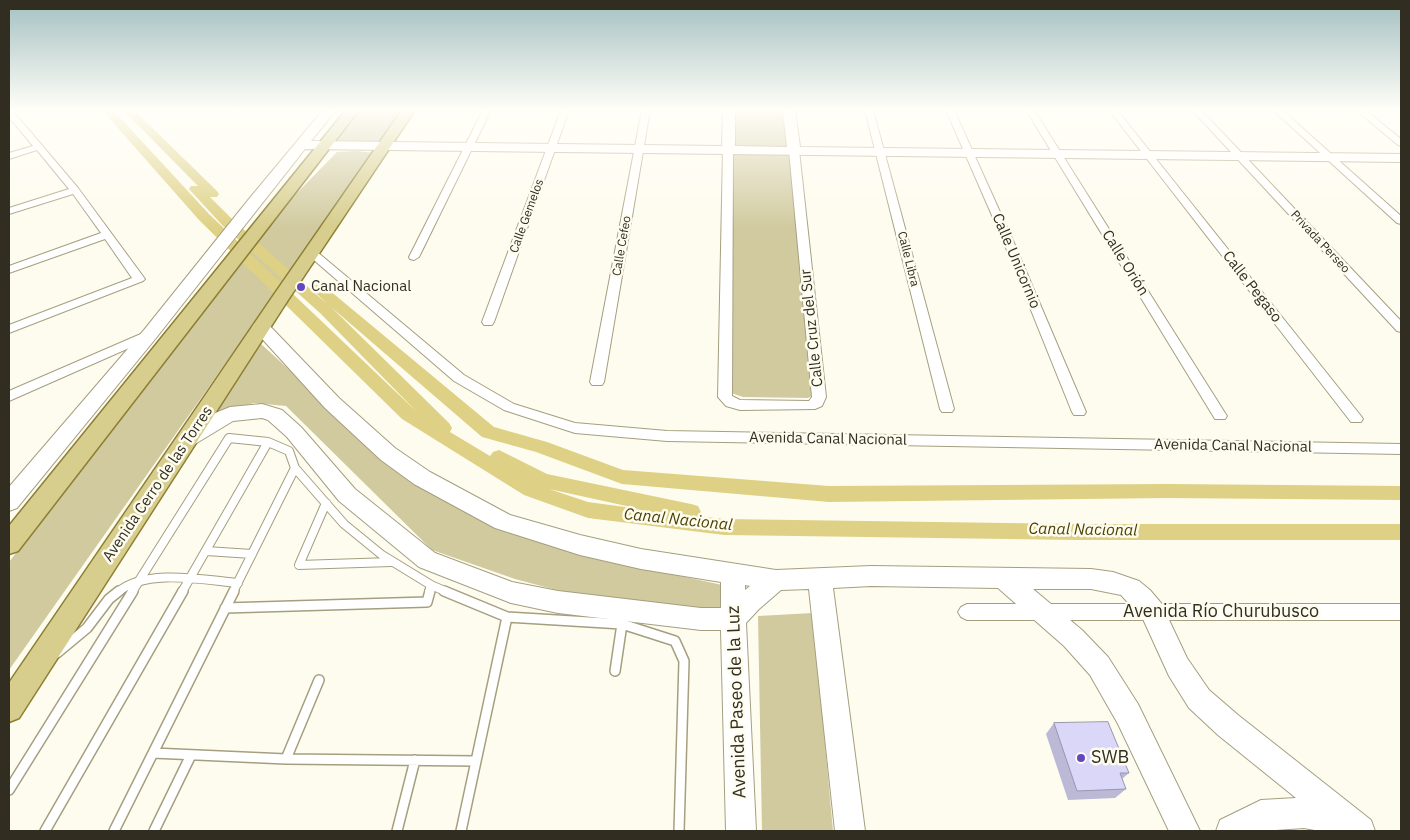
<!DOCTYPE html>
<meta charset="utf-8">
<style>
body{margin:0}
#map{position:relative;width:1410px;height:840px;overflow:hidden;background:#fefcef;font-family:"IBM Plex Sans",sans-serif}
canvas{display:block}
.frame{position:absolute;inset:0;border:10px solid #312e21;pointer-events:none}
</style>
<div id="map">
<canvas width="1410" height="840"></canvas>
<div class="frame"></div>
</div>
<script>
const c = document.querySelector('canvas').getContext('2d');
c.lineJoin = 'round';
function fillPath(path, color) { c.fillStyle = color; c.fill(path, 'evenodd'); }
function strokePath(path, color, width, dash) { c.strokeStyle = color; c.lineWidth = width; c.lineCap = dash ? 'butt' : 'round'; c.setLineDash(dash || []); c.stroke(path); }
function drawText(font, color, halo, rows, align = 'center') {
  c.font = font + ' "IBM Plex Sans",sans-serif'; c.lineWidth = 5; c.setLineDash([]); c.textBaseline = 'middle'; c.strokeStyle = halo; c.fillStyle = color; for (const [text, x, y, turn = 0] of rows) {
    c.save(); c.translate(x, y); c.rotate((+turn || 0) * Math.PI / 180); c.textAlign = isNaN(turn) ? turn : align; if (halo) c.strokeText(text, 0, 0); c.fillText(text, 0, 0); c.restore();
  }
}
const green = new Path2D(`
 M359 110H407L386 142 335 141Z
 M731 110H785L814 395 808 398 743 397 731 393Z
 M357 151 374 153 9 670V562L291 199 337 152Z
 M260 343 392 464 502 527 667 573 727 586 724 609 693 611 560 591 515 579 432 550 286 406 254 403 212 414Z
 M813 613 833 831H762L758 616Z`);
const canal = new Path2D(`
 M102 110H113L209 214 417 412 320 313 222 225 189 189 191 186H198L123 110H134L217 191 219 194 217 197H210L232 219 327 304 311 288 313 285H323L494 427 547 442 623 470 829 486 1167 484 1401 486V500L1167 498 829 502 622 484 536 452 482 437 331 307 449 423 452 428 450 432 490 456 493 452 499 450 547 474 691 504 698 506 701 512 699 516 724 519 1078 524H1401V540H1078L724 535 588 518 524 495 402 419 199 220ZM549 489 640 509 588 502Z`);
const laneFar1 = new Path2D(`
 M326 503 299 565 391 562
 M206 551 252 554
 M431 585 447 592
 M118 592C146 568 204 580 238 583
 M132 592 229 438 268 442 289 451 295 468 344 524 382 555 431 585 429 592
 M182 592 268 442
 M233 592 295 468`);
const lane = new Path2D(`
 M444 591 507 617
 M225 608 427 602 430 591
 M57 653 87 628 109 599 119 591
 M615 671 622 624
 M153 753 286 759 476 761
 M286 759 319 680
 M9 790 133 591
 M45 831 183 591
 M114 831 234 591
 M154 831 191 755
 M397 831 415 760
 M461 831 507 617 622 624 675 641 684 661 679 831`);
const street = new Path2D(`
 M9 110H12L78 188 145 279 143 281 9 333V325L132 278 105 239 9 273V266L101 233 73 194 9 214V208L69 189 37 150 9 159V153L33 146 9 117Z
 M229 110H238L234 113Z
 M483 110H491L419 257 414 260 410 259 409 257Z
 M561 110H569L494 322 492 325H484L482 322Z
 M642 110H650L604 382 602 385H592L590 382Z
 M865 110H873L954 409 952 412H942L940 409Z
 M946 110H954L1014 243 1086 412 1084 415H1074L1072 412 1004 243Z
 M1026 110H1034L1225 413 1227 416 1225 419H1215Z
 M1109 110H1117L1361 416 1363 419 1361 422H1351Z
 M1192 110H1201L1401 321V332L1397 331Z
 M1273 110H1282L1401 216V224L1397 223Z
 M1356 110H1365L1401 139V146L1398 145Z
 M728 147 733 150 732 396 740 400 809 401 812 397 789 150 794 147 799 150 826 397 822 406 815 409 740 410 726 406 718 397 723 150Z
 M312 250 316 251 464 375 514 404 575 423 667 431 1401 444V454L667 441 575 433 504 410 454 381 308 255 307 253 308 251Z
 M150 330 154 331 156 334 154 337 9 401V391Z
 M967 604H1401V620H967L961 617 958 612 961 607Z`);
const secondary = new Path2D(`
 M323 110H336L311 141 722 146 723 110H735V146L787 147 783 110H795L800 147 1401 154V162L305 149 156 338 17 508 9 511V487L144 330 249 199Z
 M261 321 267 323 339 398 395 448 430 472 510 515 580 535 641 549 776 570 871 566 1091 569 1113 572 1139 581 1150 590 1161 603 1187 658 1209 690 1238 715 1371 820 1375 831H1320L1304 828 1261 831H1216L1220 820 1261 800 1296 798 1218 735 1189 708 1169 676 1143 619 1121 595 1091 589H1033L1082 630 1108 657 1138 704 1200 831H1169L1118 724 1090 675 1064 646 998 588 871 586 833 588 865 831H835L809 589 781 590 759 609 746 623 756 831H726L721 630H701L558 613 511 603 419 567 339 501 287 437 268 420 262 418 233 421 195 444 188 447 181 444 178 439 181 434 208 416 230 407 262 404 282 410 301 427 355 489 435 553 512 582 558 591 701 608H721V582L641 569 580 555 495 528 414 484 381 460 325 408 255 331 252 327 255 323ZM745 585 750 586 745 590Z`);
const primary = new Path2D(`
 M346 110H359L18 551 9 554V526Z
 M402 110H415L288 300 19 718 9 722V683L273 296Z`);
const wall = new Path2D(`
 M1054 723 1129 773 1122 779 1126 789 1115 798 1068 800 1046 734Z`);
const building = new Path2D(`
 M1108 722 1129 773H1120L1126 789 1077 791 1054 723Z`);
const markers = [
 [301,287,5,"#6347c0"],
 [1081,758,5,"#6347c0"]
];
const farStreetnames = [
 ["Calle Gemelos",527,216,-70],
 ["Privada Perseo",1320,242,47],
 ["Calle Cefeo",622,246,-80],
 ["Calle Libra",908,259,76]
];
const streetNames = [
 ["Calle Unicornio",1016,261,67],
 ["Calle Orión",1125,263,58],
 ["Calle Pegaso",1252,287,52],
 ["Calle Cruz del Sur",812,328,-96],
 ["Avenida Canal Nacional",828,439,1],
 ["Avenida Canal Nacional",1233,446,1],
 ["Avenida Cerro de las Torres",158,484,-56]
];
const poiNames = [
 ["Canal Nacional",311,287]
];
const waterNames = [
 ["Canal Nacional",678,520,6],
 ["Canal Nacional",1083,530,1]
];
const nearStreetnames = [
 ["Avenida Río Churubusco",1221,612],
 ["Avenida Paseo de la Luz",737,702,-92]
];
const nearPoinames = [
 ["SWB",1091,758]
];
fillPath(green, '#d1ca9f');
fillPath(canal, '#ded186');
strokePath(laneFar1, '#a59f7f', 10);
strokePath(lane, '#a59f7f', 12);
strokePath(street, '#a59f7f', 2);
strokePath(secondary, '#a59f7f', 2);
strokePath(primary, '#8c7f34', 3);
strokePath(laneFar1, '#fff', 8);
strokePath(lane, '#fff', 9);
fillPath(street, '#fff');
fillPath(secondary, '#fff');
fillPath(primary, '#d7cd8c');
fillPath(wall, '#bbb9d5');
fillPath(building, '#dad7f8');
strokePath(building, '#9996ae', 1);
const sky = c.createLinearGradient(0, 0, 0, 228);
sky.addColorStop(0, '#a4c0c1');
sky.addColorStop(0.48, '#fffef8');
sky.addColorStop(1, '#fffef800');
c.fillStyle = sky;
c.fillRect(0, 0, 1410, 228);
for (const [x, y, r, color] of markers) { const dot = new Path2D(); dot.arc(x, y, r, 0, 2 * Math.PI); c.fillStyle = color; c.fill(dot); strokePath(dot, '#fefcef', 2); }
drawText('12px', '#312e21', '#fefcef', farStreetnames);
drawText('15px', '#312e21', '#fefcef', streetNames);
drawText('15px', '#312e21', '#fefcef', poiNames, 'left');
drawText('italic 16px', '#4b4204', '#fefcef', waterNames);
drawText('18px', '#312e21', '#fefcef', nearStreetnames);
drawText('18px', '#312e21', '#fefcef', nearPoinames, 'left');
</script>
